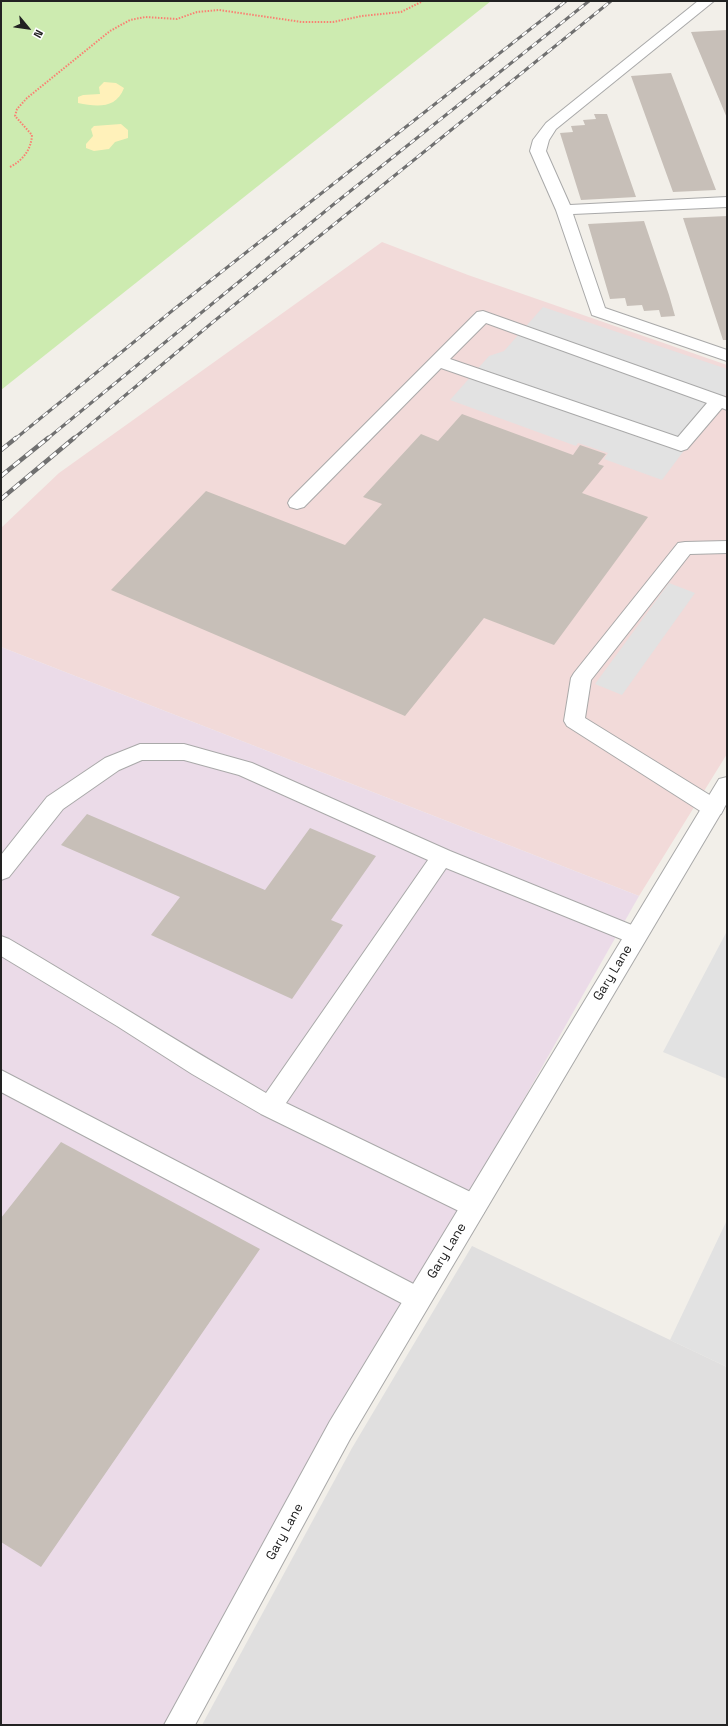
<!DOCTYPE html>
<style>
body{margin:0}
#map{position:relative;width:728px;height:1726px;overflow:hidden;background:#f2efe9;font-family:"Space Grotesk",sans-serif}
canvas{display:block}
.frame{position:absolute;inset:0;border:2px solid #222;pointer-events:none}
.north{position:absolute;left:8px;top:8px;width:40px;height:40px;-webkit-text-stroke:3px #fff;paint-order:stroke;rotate:119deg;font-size:11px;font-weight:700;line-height:16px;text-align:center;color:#222}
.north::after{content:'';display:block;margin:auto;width:14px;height:18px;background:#222;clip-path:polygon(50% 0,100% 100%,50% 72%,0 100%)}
</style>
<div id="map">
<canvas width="728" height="1726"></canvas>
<div class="frame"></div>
<div class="north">N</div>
</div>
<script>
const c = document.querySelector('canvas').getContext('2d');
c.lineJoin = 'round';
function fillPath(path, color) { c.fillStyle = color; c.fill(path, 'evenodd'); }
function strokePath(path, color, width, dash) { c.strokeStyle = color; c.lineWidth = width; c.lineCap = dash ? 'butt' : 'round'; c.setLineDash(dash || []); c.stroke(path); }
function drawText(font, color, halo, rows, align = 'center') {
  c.font = font + ' "Space Grotesk",sans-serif'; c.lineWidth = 3.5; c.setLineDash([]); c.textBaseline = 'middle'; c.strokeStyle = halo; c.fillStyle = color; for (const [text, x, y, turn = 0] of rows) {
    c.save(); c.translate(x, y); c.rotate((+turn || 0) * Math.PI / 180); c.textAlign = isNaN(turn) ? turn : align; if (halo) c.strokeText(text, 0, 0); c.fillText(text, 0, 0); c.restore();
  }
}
const residential = new Path2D(`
 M472 1246 727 1367V1725H202L352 1448Z`);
const commercial = new Path2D(`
 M382 242 468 275 727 365V754L639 896 1 647V528L59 473Z`);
const industrial = new Path2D(`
 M1 647 639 896 169 1725H1Z`);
const grass = new Path2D(`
 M1 1H491L1 390Z`);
const sand = new Path2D(`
 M104 82 116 83 124 88C116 109 97 107 78 103V97L83 95 100 94 99 87Z
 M121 124 128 130V138L115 142 109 149 94 151 86 148V144L93 136 91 129 94 126Z`);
const parking = new Path2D(`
 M543 307 727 369V393L662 480 604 459 608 453 578 443 576 446 450 400 489 356 504 351Z
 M669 583 695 593 622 695 595 684Z
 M727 931V1079L663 1052Z
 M727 1220V1367L670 1340Z`);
const building = new Path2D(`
 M727 30V118L691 32Z
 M671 73 716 190 673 192 631 76Z
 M594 114H607L636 197 581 200 560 133 573 132 571 126 585 125 583 120 596 119Z
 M727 216V340H723L683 218Z
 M644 221 669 295 675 316 661 317 659 310 644 311 642 305 627 306 625 298 610 299 588 224Z
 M462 414 573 455 580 445 606 454 598 464 604 466 582 493 648 517 554 645 484 618 405 716 111 590 206 491 345 545 382 504 363 497 421 434 438 441Z
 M87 814 265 890 310 828 376 856 331 920 343 925 292 999 151 935 180 897 61 845Z
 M61 1142 260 1249 41 1567 1 1542V1218Z`);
const path = new Path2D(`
 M10 167C23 160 31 150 32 135L15 116 17 109 27 98 110 31 130 20 145 17 177 19 197 12 219 10 302 22H333L362 16 401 12 423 1`);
const lane = new Path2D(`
 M698 1H714L556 129 549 140 546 151 570 205 727 197V207L573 214 605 308 727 350V361L592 315 556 210 530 151 533 140 546 123Z
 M483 311 725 397 727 398V410L722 408 687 449 681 451 441 368 304 507 297 509 290 507 288 503 290 499 477 312ZM486 323 707 403 678 437 450 359Z
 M727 541V553L690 554 591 680 585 718 721 802 724 808 721 814 713 816 705 814 567 726 564 721 571 678 574 673 678 543 685 542Z
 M140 744H184L252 763 450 851 644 930 647 936 644 942 636 945 446 868 286 1103 483 1198 487 1206 483 1214 474 1217 465 1214 261 1114 192 1074 117 1026 1 956V936L9 939C95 989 179 1043 266 1093L428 860 239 775 184 760H142L119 770 63 809 9 877 1 880V855L47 797 105 758Z
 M1 1070 427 1291 431 1299 427 1307 418 1311 409 1307 1 1092Z`);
const street = new Path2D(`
 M727 777V803L350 1439 195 1725H164L330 1421 719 779Z`);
const railFar1 = new Path2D(`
 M15 439 178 306 566 1
 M47 439 334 204 589 1
 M73 439 213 322 611 1`);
const rail = new Path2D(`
 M1 450 16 438
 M1 476 48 438
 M1 499 74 438`);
const streetNames = [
 ["Gary Lane",613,973,-59],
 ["Gary Lane",447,1251,-59],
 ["Gary Lane",285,1532,-61]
];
fillPath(residential, '#e0dfdf');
fillPath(commercial, '#f2dad9');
fillPath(industrial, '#ebdbe8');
fillPath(grass, '#cdebb0');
fillPath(sand, '#fff1ba');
fillPath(parking, '#e2e2e2');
fillPath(building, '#c7bfb8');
strokePath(lane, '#a9a9a9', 2);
strokePath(street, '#a9a9a9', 2);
strokePath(path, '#fa8072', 2, [1.5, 1.5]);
fillPath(lane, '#fff');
fillPath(street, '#fff');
strokePath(railFar1, '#707070', 3);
strokePath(rail, '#707070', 4.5);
strokePath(railFar1, '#fff', 2, [6]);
strokePath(rail, '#fff', 3, [8]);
drawText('13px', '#222', '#fff', streetNames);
</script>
